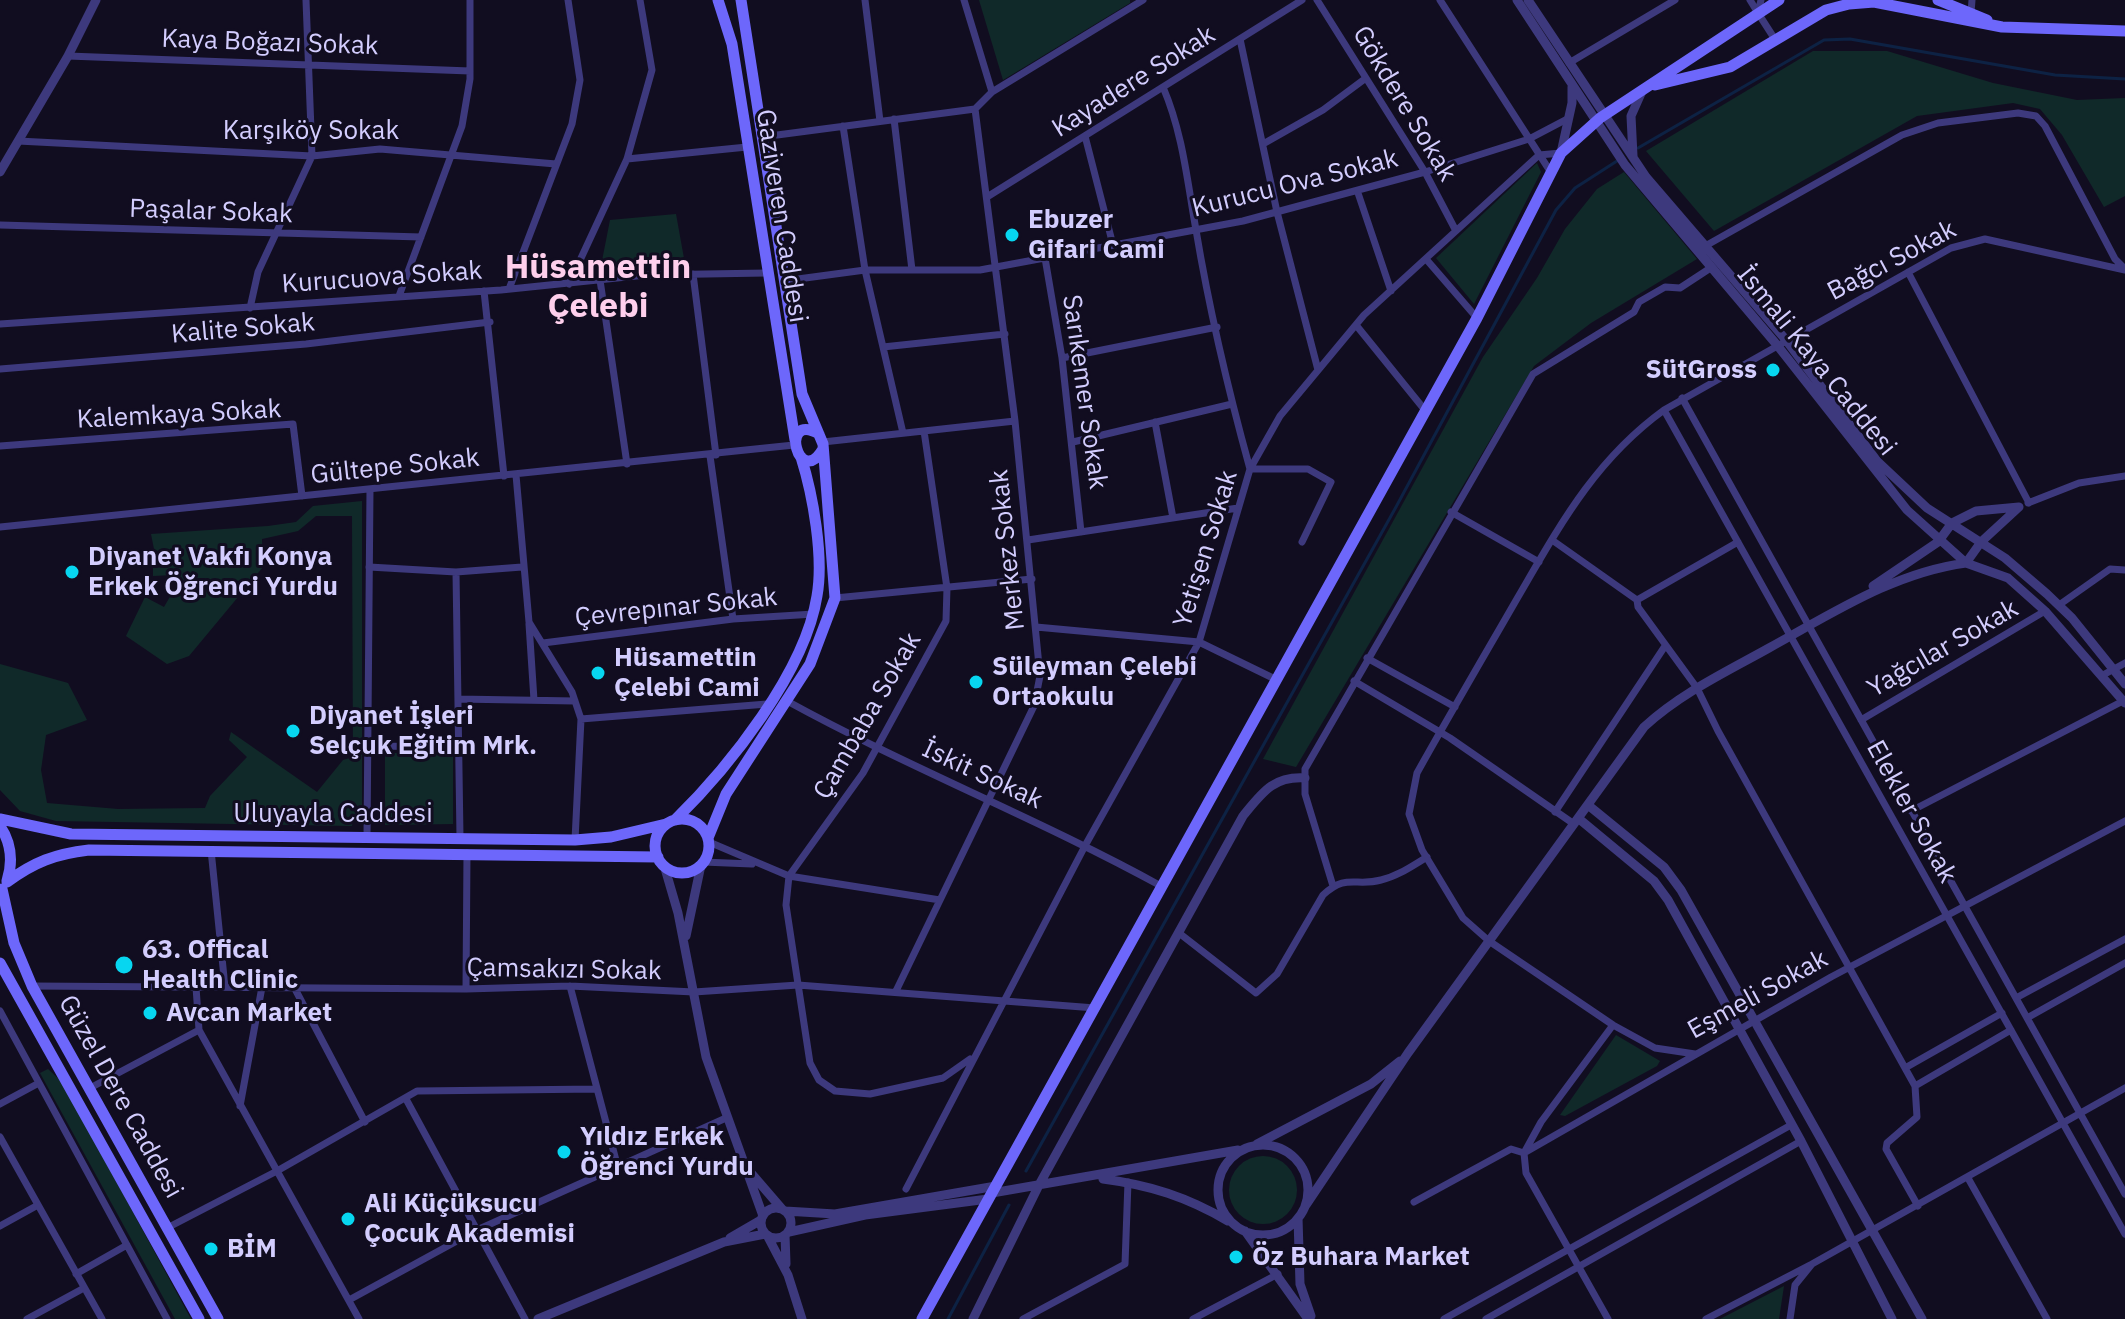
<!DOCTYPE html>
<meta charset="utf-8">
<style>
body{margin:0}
canvas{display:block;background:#110d20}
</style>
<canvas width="2125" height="1319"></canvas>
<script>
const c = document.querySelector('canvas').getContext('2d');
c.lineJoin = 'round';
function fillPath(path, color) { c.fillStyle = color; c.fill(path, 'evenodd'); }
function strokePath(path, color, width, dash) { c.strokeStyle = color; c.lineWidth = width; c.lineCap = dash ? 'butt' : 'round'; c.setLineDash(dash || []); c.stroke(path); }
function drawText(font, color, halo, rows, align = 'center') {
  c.font = font + ' "IBM Plex Sans",sans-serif'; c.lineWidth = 6; c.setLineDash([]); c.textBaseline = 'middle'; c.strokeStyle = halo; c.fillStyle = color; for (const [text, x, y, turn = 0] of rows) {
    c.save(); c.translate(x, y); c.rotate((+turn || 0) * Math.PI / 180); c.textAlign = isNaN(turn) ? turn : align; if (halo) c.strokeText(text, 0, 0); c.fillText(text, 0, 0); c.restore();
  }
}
const green = new Path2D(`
 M979 0H1130V3L1003 80Z
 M1813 51H1887L1993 83 2077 100 2125 98V196L2104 207 2062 135 2040 109 2013 103 1917 116 1714 231 1646 151Z
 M1537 163 1541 172 1474 304 1436 258Z
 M1624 172 1697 259 1591 323 1534 366 1296 767 1263 759 1483 357 1537 278 1565 229 1597 189Z
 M676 214 685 264 600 271 610 220Z
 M362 501V825L353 818 352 826 56 821 20 811 0 790V664L68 683 87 720 46 735 41 770 47 803 118 809 205 808 210 796 247 757 229 740 231 732 317 792 343 760 353 757 352 516H316L298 531 262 539 263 567 189 656 167 664 126 636 145 597 164 607 178 583 173 575 153 576V568L170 567 171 559H156L151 534 268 526 296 522 313 506Z
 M385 753H453V824L385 825Z
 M1616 1035 1660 1061 1657 1066 1565 1116 1560 1115Z
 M48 1069 62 1082 191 1319H175L40 1073Z
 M1229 1190a34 34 0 1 1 68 0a34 34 0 1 1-68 0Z
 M1784 1286 1779 1319H1720Z`);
const stream = new Path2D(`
 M1638 148 1824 40 1850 39 2055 75 2125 79
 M1026 1171 1396 507 1556 210 1575 188 1617 161
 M948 1319 1009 1205`);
const minor = new Path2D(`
 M865 0 880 121
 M964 0 992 92
 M1317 0 1425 172 1456 231
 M1440 0 1550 171
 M1750 0 1758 13
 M1761 0 1758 13 1776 41
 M1971 13 1972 0
 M1240 39 1277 212 1318 370
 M68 56 470 71
 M1569 63 1675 0
 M1163 87C1183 134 1187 180 1196 230 1209 308 1229 393 1250 469H1308L1331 482 1302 542
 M975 109 992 92 1143 0
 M894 119 912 270
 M843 126 865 270 903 433
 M1085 136 1113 245
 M762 137 975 109 1015 421 1040 676 1034 706 896 991
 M18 141 312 156 380 149 556 164
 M1263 144 1323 110 1366 78
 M627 159 747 147
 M1358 193 1391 291
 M987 197 1302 0
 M0 225 421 237
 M1707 245 1902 135 1938 123 2018 113 2036 116 2045 126 2115 259 2124 268
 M1045 258 1062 358 1081 532
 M1426 259 1477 318
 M1908 272 2029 503
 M693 274 716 455
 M600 280 627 464
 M783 281 865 270H980L1243 221 1425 172 1529 139 1569 118
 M569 284 627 159 652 70 640 0
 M509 289 572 124 580 80 568 0
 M484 291 504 476
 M399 296 462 126 470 79V0
 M250 308 258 272 312 156 306 0
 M0 324 501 290 646 275 766 273
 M1356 325 1424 409
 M883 347 1005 334
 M1062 358 1217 327
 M0 369 306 344 490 322
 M1682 398 2125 1194
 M1664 410 2125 1234
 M1155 422 1173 518
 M924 431 947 588 946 621 863 773 789 876 786 905 810 1063 819 1080 835 1091 870 1094 943 1078 970 1059
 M823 442 1015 421
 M1073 442 1232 404
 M0 446 293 424 302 496
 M710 456 733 619
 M516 475 529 622 572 692 581 719 575 840
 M2028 503 2079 483 2125 476
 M1451 512 1539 562
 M0 527 794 445
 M1028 540 1238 508
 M1552 540 1637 600 1738 542
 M369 567 456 572 522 567
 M456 572 460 837
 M835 598 1032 579
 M1637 600 1638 607 1697 688 1718 731 1915 1086
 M2059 605 2110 569 2125 570
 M529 624 534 700
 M1036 627 1199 642 1275 679
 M543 643 733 619 814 614
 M1367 658 1455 707
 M2103 675 2125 663
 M1354 681 1450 738 1574 824
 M458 699 575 701
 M787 701C909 768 1039 819 1161 886
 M581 719 767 704
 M1861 720 2045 611
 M370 746 459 747
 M1911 811 2123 701
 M1555 812 1665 646
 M367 836 370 489
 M709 842 789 876 940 900
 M211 850 225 987
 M703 862 752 864
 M1333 886 1305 794V769L1533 374 1634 312 1639 302 1665 287 1680 288 1712 267
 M1179 933 1256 993 1277 974 1323 895C1347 873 1355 887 1381 880 1398 876 1412 866 1427 857
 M32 986 466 989 570 986 694 992 798 985 1095 1008
 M570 986 618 1168
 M196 987 199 1030 359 1319
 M294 987 365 1122
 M466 989 467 853
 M2016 998 2125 939
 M0 1011 167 1319
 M2027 1018 2125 963
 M1695 1054 1655 1048 1613 1025 1489 941 1463 918 1422 850 1409 814 1417 773C1450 714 1484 656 1518 597 1560 525 1595 460 1664 410L1951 248 1985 239 2125 270
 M1905 1068 2002 1013
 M90 1088 199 1030
 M406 1099 525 1319
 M0 1104 37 1084
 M240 1106 262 987
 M0 1137 102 1319
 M1968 1178 2047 1319
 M906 1189 1086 844 1199 642 1250 469 1280 416 1364 315 1539 155 1561 153
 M1414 1202 1511 1149 1524 1153 1831 977 2125 821
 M1918 1206 1886 1149 1887 1143 1917 1117 1915 1086 2011 1030
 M0 1226 38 1205
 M167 1228 277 1171 417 1091 597 1089
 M76 1274 127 1245
 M349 1300 477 1230 726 1118
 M27 1319 84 1288
 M1023 1319 1125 1264 1128 1182
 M1193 1319 1278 1274
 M1444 1319 1791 1125
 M1486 1319 1801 1141
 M1608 1319 1526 1173 1524 1153 1541 1122 1613 1025
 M1706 1319 1810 1265
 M1790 1319 1795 1285 1812 1264 2125 1088`);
const tertiary = new Path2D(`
 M1517 0 1625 165 1777 345 1907 510 1966 563 2008 578 2045 611 2125 703
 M1528 0 1646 177 1786 340 1877 461 1927 508 2005 558 2047 594 2072 618 2125 684
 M1561 153 1572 103V87
 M1633 156 1631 116 1643 89
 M0 172 68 56 96 0
 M1873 586 1938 542 1952 523 1976 511 2019 507
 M1588 805 1664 867 1681 890 1922 1319
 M1578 818 1654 881 1668 900 1801 1141 1892 1319
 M664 865 678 913 706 1057 763 1216
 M686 936 701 865
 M1257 1144 1371 1084 1400 1061
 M1218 1190a45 45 0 1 1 90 0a45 45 0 1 1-90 0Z
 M751 1173 782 1209
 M1103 1179C1150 1185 1187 1197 1228 1221
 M992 1193 1238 1150
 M1306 1205 1408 1053 1644 727C1681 693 1726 672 1769 648 1833 613 1893 573 1966 563L1981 542 2019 507
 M761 1223a15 15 0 1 1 30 0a15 15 0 1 1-30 0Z
 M785 1211 835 1214 996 1186
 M1298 1218 1300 1284 1311 1316
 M1245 1231 1308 1319
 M789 1232 865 1215 988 1199
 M785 1235 786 1264
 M768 1237 788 1275 802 1319
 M730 1238 761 1220
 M538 1319 724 1242 765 1234
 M973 1319 1039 1185 1243 816C1262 793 1273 776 1305 778`);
const secondary = new Path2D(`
 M718 0 732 44 795 440
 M1938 0 1987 20
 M1655 85 1730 67 1826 10 1849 4 1874 2 2002 27 2125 31
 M819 434C778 411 799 490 823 449
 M0 819 71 834 575 840 611 837 666 824
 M655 846a27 27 0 1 1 54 0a27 27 0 1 1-54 0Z
 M675 820C729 767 805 672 817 596 824 557 813 495 801 457
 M0 826C12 844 13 862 7 881
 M708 838 726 794 810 664 835 598 823 444 802 394 741 0
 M7 882C34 862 55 854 89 850L658 857
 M2 889 14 943 32 986 218 1319
 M0 963 199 1319
 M922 1319 1477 318 1561 153 1600 118 1779 0`);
const markers = [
 [1012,235,8,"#07d6f0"],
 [1773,370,8,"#07d6f0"],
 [72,572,8,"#07d6f0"],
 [598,673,8,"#07d6f0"],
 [976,682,8,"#07d6f0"],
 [293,731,8,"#07d6f0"],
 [124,965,10,"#07d6f0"],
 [150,1013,8,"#07d6f0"],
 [564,1152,8,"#07d6f0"],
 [348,1219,8,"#07d6f0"],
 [211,1249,8,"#07d6f0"],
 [1236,1257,8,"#07d6f0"]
];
const streetNames = [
 ["Kaya Boğazı Sokak",270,43,2],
 ["Kayadere Sokak",1134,82,-32],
 ["Gökdere Sokak",1404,104,59],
 ["Karşıköy Sokak",311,131],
 ["Kurucu Ova Sokak",1295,184,-14],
 ["Paşalar Sokak",211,212,2],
 ["Gaziveren Caddesi",781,216,81],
 ["Bağcı Sokak",1892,261,-28],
 ["Kurucuova Sokak",382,278,-4],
 ["Kalite Sokak",243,329,-5],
 ["İsmali Kaya Caddesi",1816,361,51],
 ["Sarıkemer Sokak",1084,392,82],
 ["Kalemkaya Sokak",179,415,-3],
 ["Gültepe Sokak",395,467,-6],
 ["Yetişen Sokak",1206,549,-73],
 ["Merkez Sokak",1008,550,-96],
 ["Çevrepınar Sokak",676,608,-6],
 ["Yağcılar Sokak",1943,649,-30],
 ["Çambaba Sokak",868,716,-60],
 ["İskit Sokak",982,775,25],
 ["Elekler Sokak",1911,812,61],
 ["Uluyayla Caddesi",333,814],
 ["Çamsakızı Sokak",564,970,1],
 ["Eşmeli Sokak",1758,995,-29],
 ["Güzel Dere Caddesi",120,1097,61]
];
const poiNames = [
 ["Ebuzer",1028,220],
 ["Gifari Cami",1028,250],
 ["SütGross",1757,370,"right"],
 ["Diyanet Vakfı Konya",88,557],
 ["Erkek Öğrenci Yurdu",88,587],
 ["Hüsamettin",614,658],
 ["Çelebi Cami",614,688],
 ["Süleyman Çelebi",992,667],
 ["Ortaokulu",992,697],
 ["Diyanet İşleri",309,716],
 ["Selçuk Eğitim Mrk.",309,746],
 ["63. Offical",142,950],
 ["Health Clinic",142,980],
 ["Avcan Market",166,1013],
 ["Yıldız Erkek",580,1137],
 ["Öğrenci Yurdu",580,1167],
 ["Ali Küçüksucu",364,1204],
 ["Çocuk Akademisi",364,1234],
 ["BİM",227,1249],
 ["Öz Buhara Market",1252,1257]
];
const districtNames = [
 ["Hüsamettin",598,268],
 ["Çelebi",598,307]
];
fillPath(green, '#102929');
strokePath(stream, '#0d2244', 3);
strokePath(minor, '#3d397d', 7);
strokePath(tertiary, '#3d397d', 9);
strokePath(secondary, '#6d67fb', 11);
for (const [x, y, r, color] of markers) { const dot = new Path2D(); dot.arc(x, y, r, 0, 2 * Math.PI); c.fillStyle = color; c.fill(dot); strokePath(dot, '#110d20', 3); }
drawText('26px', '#d3cdfe', '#110d20', streetNames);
drawText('bold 26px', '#d3cdfe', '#110d20', poiNames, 'left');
drawText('bold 34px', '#fecfec', '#110d20', districtNames);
</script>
